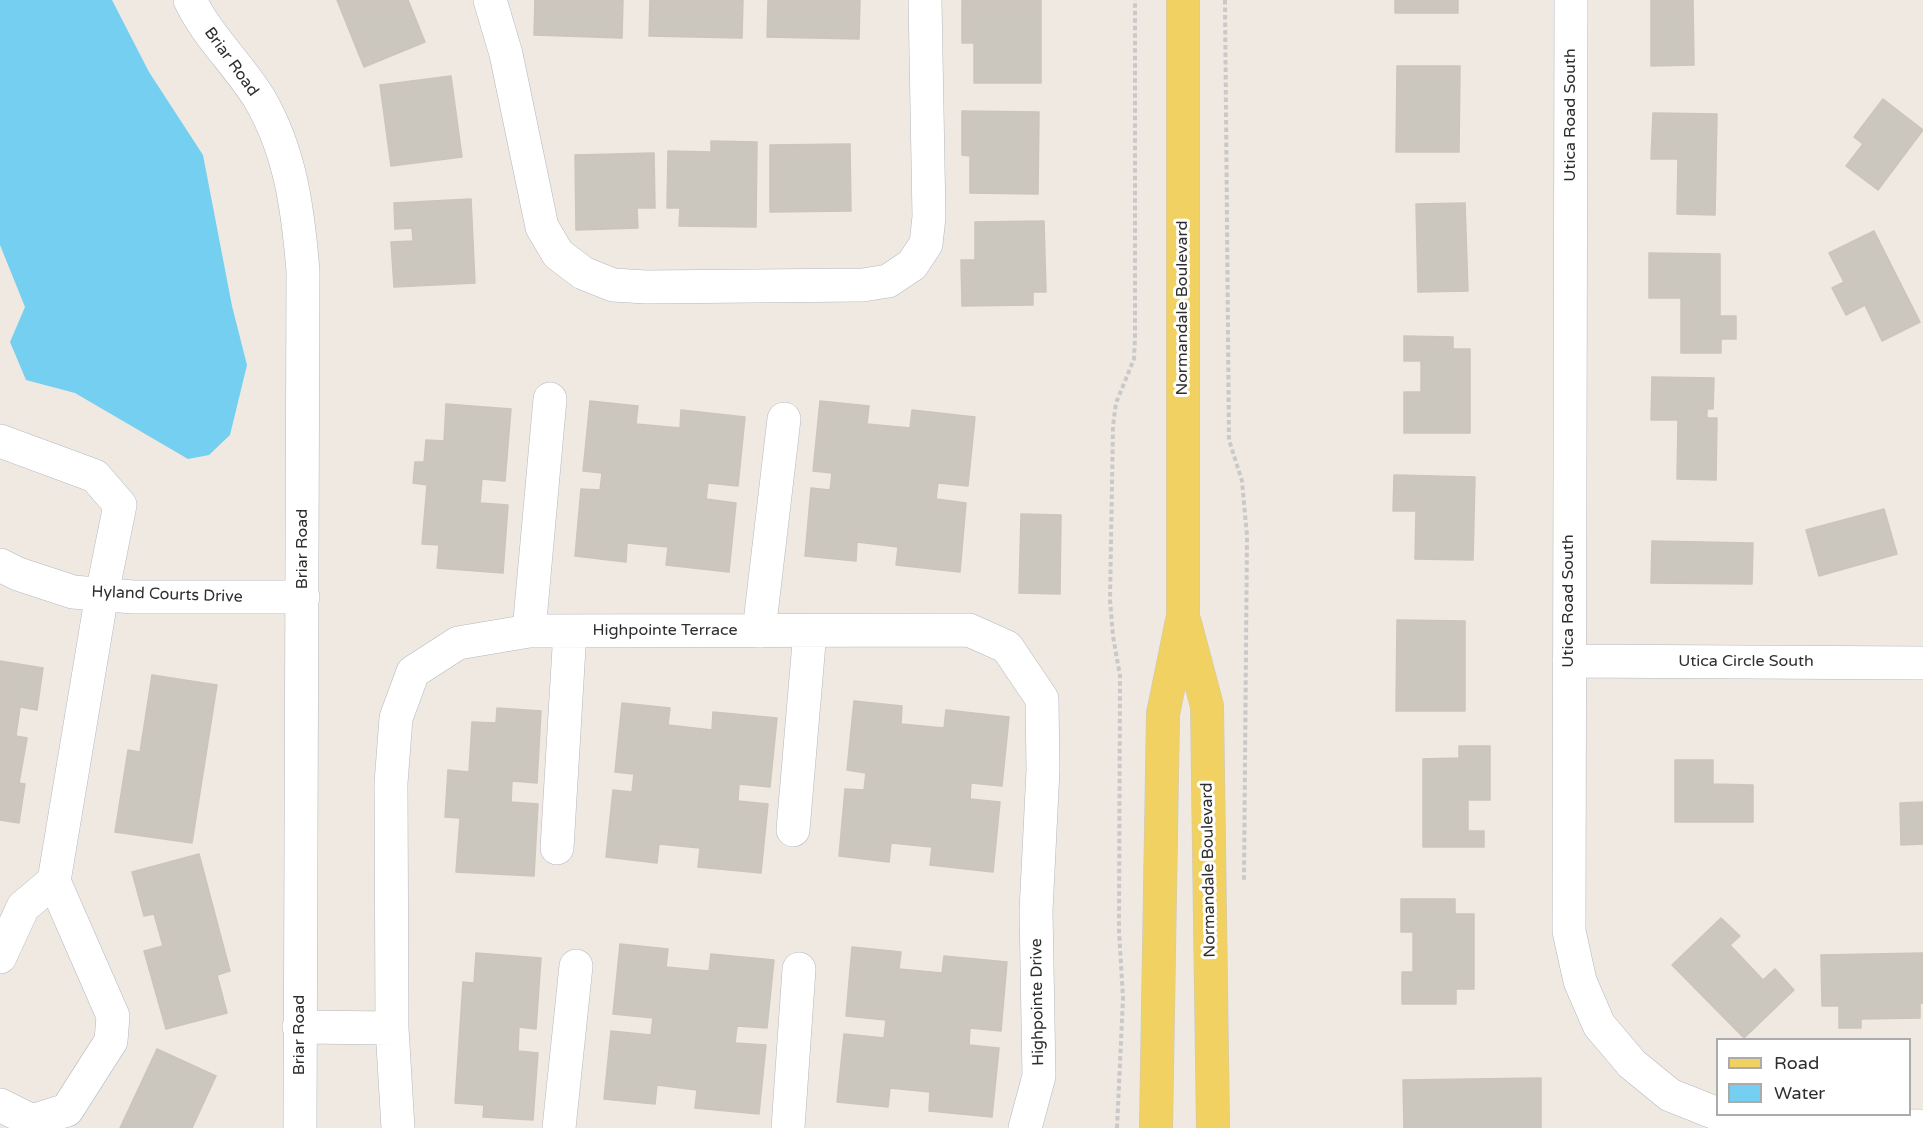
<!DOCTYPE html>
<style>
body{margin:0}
#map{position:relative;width:1923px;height:1128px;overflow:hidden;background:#efe9e1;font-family:"Varela Round",sans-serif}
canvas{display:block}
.legend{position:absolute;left:1716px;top:1038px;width:195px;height:78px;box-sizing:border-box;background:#fff;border:2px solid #ababab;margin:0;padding:8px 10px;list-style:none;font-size:18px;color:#2e2e2e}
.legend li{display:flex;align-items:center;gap:12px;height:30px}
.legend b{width:30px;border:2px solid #ababab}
</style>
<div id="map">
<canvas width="1923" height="1128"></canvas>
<ul class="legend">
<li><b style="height:8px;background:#f2d163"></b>Road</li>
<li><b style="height:16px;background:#75cff0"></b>Water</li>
</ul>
</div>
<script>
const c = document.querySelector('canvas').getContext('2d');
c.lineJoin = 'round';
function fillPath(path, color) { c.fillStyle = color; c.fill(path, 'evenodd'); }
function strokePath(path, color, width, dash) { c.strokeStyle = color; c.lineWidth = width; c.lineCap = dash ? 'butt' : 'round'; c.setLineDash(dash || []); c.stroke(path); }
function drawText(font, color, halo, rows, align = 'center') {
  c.font = font + ' "Varela Round",sans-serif'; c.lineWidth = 6; c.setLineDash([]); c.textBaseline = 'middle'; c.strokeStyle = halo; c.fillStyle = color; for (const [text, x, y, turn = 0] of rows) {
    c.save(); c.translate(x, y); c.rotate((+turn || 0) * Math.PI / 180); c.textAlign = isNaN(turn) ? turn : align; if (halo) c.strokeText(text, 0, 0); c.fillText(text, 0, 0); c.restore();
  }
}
const water = new Path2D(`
 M0 0H112L149 72 203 155 232 306 247 365 230 435 209 455 188 459 75 393 26 380 10 342 25 307 0 245Z`);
const building = new Path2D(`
 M337 0H408L425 42 364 67Z
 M535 0H623L622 38 534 35Z
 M650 0H743L742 38 649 36Z
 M768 0H860L859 39 767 37Z
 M962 0H1041V83H974V43H962Z
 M1395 0H1458V13H1395Z
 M1651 0H1693L1694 65 1651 66Z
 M1397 66H1460L1459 152H1396Z
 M451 76 462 157 391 166 380 85Z
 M1883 99 1923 130 1878 190 1846 166 1863 144 1854 137Z
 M962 111 1039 112 1038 194 970 193V156L962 155Z
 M1653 113 1717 114 1715 215 1677 214 1678 159H1651Z
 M711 141 757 142 756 227 679 226 680 208H667L668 151 711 152Z
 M850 144 851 211 770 212V145Z
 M654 153 655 208H637L638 228 576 230 575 155Z
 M471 199 475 283 394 287 391 242 413 241 412 228 395 229 394 203Z
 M1465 203 1468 291 1418 292 1416 204Z
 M1044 221 1046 292H1033V305L962 306 961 260H975V222Z
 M1874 231 1920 322 1882 341 1865 305 1846 315 1832 288 1844 282 1829 253Z
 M1649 253 1720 254V316H1736V339H1721V353H1681V298H1649Z
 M1404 336 1453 337V349H1470V433H1404V392H1421V361H1404Z
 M1652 377 1714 378 1713 409H1707V418H1717L1716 480 1677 479 1678 420H1651Z
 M590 401 638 406 636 424 680 428 681 410 745 417 738 486 708 483 706 499 736 503 729 572 666 565 668 547 627 543 626 562 575 556 581 489 600 490 602 473 583 471Z
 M820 401 869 406 867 424 910 428 912 410 975 417 968 486 938 483 936 499 966 503 960 572 896 565 898 547 857 542 856 561 805 556 811 488 830 490 832 473 813 471Z
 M446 404 511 409 505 481 482 479 480 503 508 505 503 573 437 568 439 545 422 544 427 485 413 483 415 462H424L426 440 444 441Z
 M1394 475 1475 477 1473 560 1415 559 1416 511H1393Z
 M1884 509 1897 554 1819 576 1806 530Z
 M1021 514 1061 515 1060 594 1019 593Z
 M1652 541 1753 543 1752 584 1651 583Z
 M1397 620 1465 621V711H1396Z
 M0 661 43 668 37 710 20 707 16 736 27 738 19 783 25 784 19 823 0 820Z
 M152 675 217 685 192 843 115 832 128 750 140 752Z
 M854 701 902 706 901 724 944 728 946 710 1009 717 1002 786 971 783 970 799 1000 802 993 872 930 865 932 847 891 843 889 862 839 856 845 789 864 790 866 773 847 770Z
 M622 703 670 708 668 725 712 730 713 712 777 718 770 787 739 784 738 801 768 804 761 873 698 867 700 848 659 844 657 863 606 857 613 790 632 792 634 774 615 772Z
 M497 708 541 711 537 783 512 781 511 802 538 804 534 876 456 872 460 818 445 817 448 770 469 772 472 722 496 723Z
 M1459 746H1490V800H1468V831H1484V847H1423V759L1459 758Z
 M1675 760H1713V784L1753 785V822H1675Z
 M1923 802V844L1901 845 1900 803Z
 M199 854 230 971 217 975 227 1013 166 1029 144 951 163 946 154 914 144 916 132 872Z
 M1401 899H1455V914H1474V989H1456V1004H1402V972H1413V932H1401Z
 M1721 918 1740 936 1730 945 1763 980 1775 969 1794 990 1744 1038 1672 965Z
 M620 944 668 949 666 967 709 971 711 954 774 960 767 1028 737 1026 735 1043 766 1045 759 1114 695 1108 697 1090 657 1085 655 1104 604 1099 611 1031 651 1035 653 1018 613 1014Z
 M852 947 901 952 899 969 942 973 944 956 1007 962 1001 1031 970 1028 969 1045 999 1048 992 1117 929 1111 930 1092 890 1088 888 1107 837 1102 844 1034 884 1038 886 1020 846 1016Z
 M476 953 541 958 536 1029 519 1027 518 1051 538 1053 533 1120 483 1117 484 1105 455 1103 463 982 474 983Z
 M1923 953V1003H1920V1018L1861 1019V1028H1839V1006H1822L1821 955Z
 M157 1049 216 1076 192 1128H120Z
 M1541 1078V1128H1404L1403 1080Z`);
const path = new Path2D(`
 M1225 0 1229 440 1242 481 1247 536 1244 881
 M1117 1128 1123 998 1119 931 1120 676 1113 636 1110 600 1113 426 1116 403 1134 359 1135 338V0`);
const minor = new Path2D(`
 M190 0C207 36 238 64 259 98 291 152 298 211 303 271L300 1128
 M490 0 506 54 542 227 558 254 583 273 613 285 646 287 863 285 888 281 912 265 926 244 929 217 925 0
 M1571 0 1569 931 1580 981 1599 1025 1632 1064 1670 1095 1718 1114
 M0 441 95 476 120 505 102 594 54 881 113 1016 111 1041 67 1110 32 1121 0 1105
 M0 565 18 574 73 592 133 597H303
 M529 631 550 399
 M759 631 784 419
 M1569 661 1923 663
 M793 830 810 631
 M557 848 570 631
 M0 957 23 907 54 881
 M299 1027 392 1028 398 1128
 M392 1028 391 783 396 718 413 672 458 643 529 631 969 630 1007 647 1042 699 1043 770 1036 911 1039 1076 1025 1128
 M1718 1114 1766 1124 1923 1126
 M559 1128 576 966
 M788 1128 799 969`);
const major = new Path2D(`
 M1185 623 1207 706 1213 1128
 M1156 1128 1163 714 1183 616V0`);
const streetNames = [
 ["Briar Road",231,62,54],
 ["Utica Road South",1571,115,-90],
 ["Normandale Boulevard",1183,308,-90],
 ["Briar Road",303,549,-90],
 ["Hyland Courts Drive",167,595,2],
 ["Utica Road South",1569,601,-90],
 ["Highpointe Terrace",665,631],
 ["Utica Circle South",1746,662],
 ["Normandale Boulevard",1209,870,-91],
 ["Highpointe Drive",1038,1002,-91],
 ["Briar Road",300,1035,-90]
];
fillPath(water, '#75cff0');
fillPath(building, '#cbc7bf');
strokePath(building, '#cbc5ba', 1.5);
strokePath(minor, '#b4b7c1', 34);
strokePath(major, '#c9c9c9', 34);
strokePath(path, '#c9c9c9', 4, [4.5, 3]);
strokePath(minor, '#fff', 33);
strokePath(major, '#f2d163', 33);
drawText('16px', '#2e2e2e', '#fff', streetNames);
</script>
